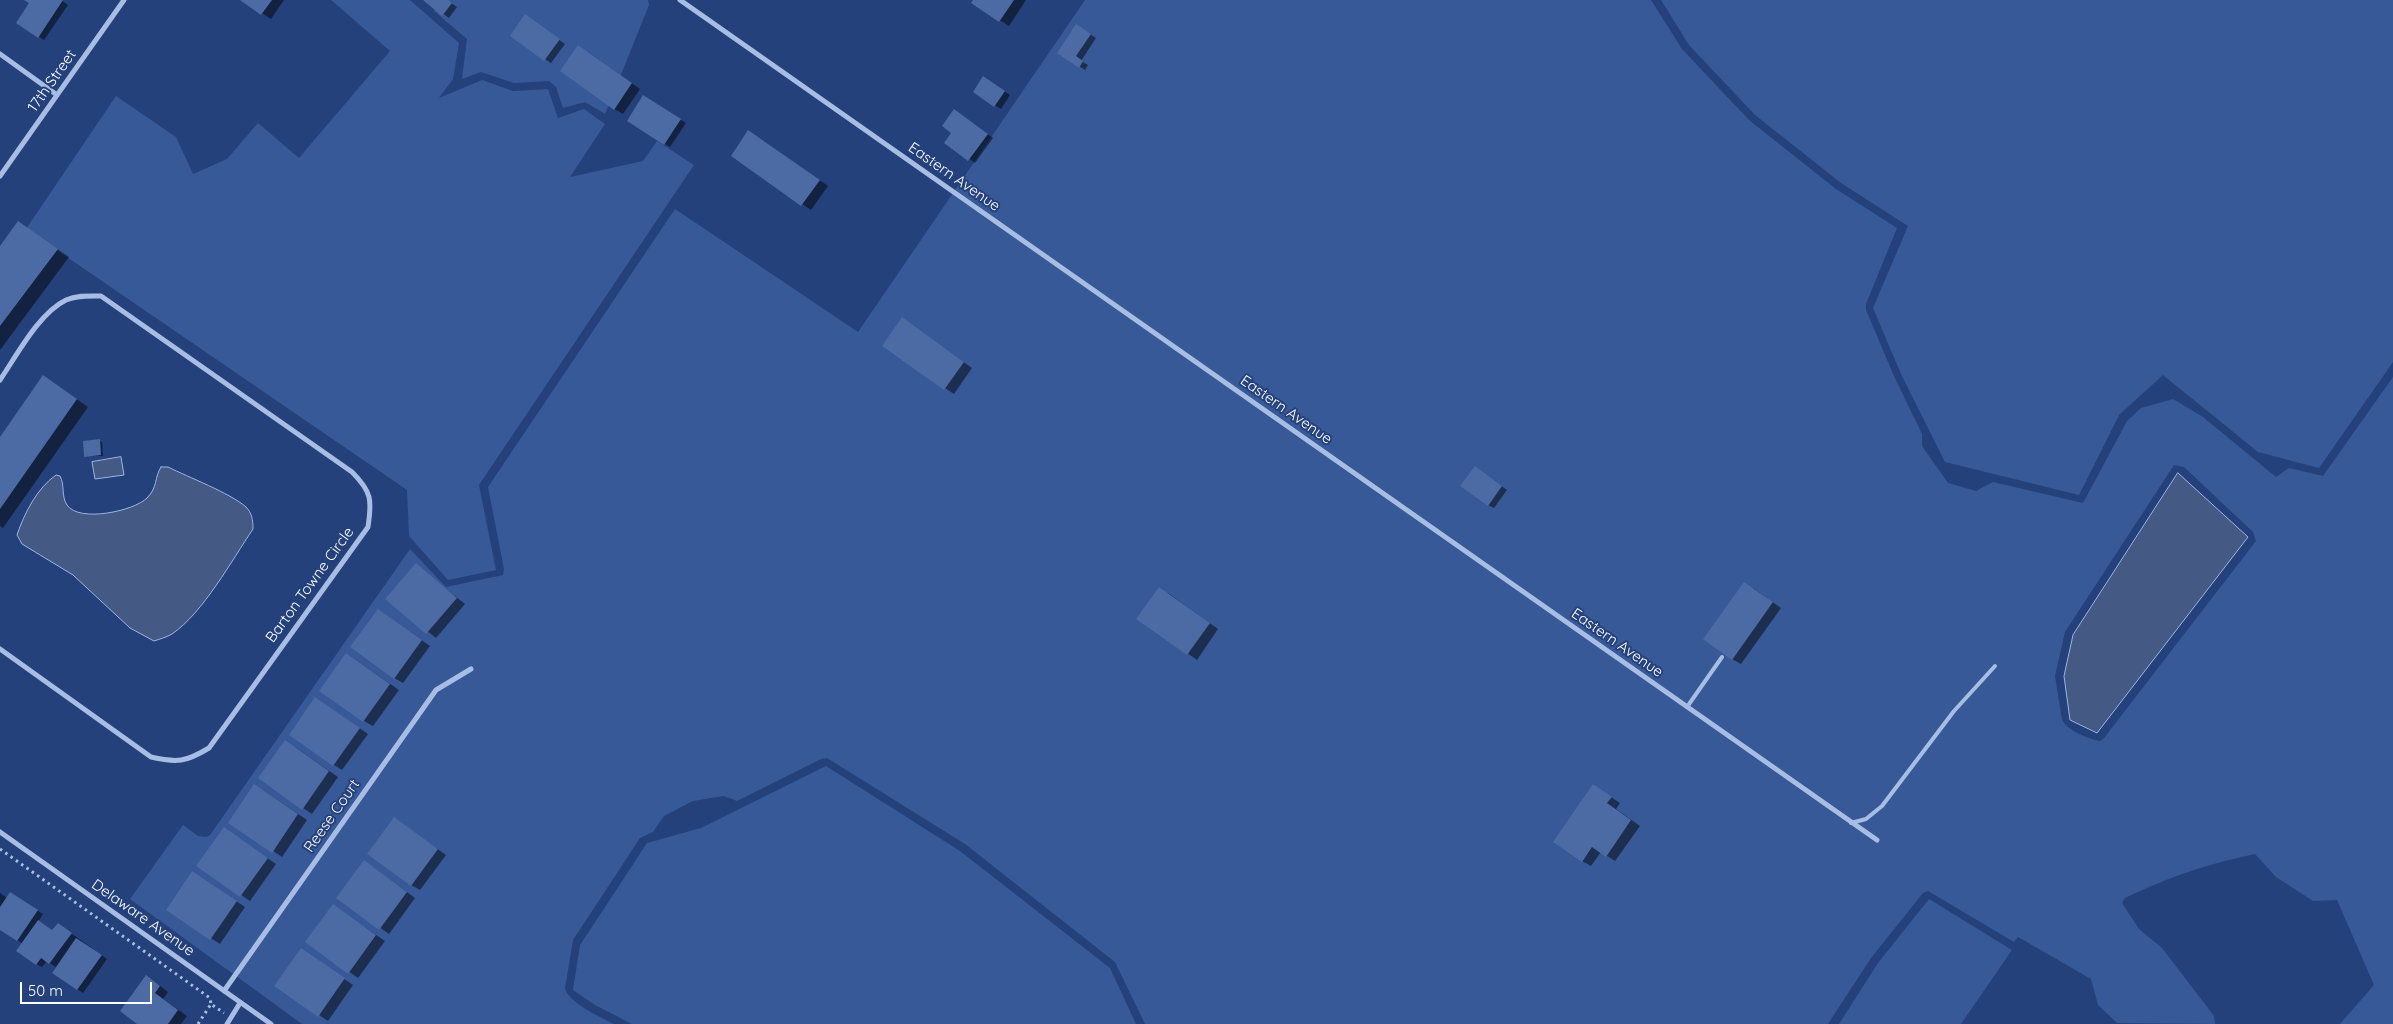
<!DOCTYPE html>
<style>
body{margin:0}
#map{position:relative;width:2393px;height:1024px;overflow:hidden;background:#24417b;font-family:Quicksand,sans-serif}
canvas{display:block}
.scale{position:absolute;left:20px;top:982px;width:132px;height:22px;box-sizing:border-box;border:2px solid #fff;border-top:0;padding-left:6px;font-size:15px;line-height:18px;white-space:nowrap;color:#fff;-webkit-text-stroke:4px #24417b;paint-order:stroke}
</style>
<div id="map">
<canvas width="2393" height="1024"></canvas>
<div class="scale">50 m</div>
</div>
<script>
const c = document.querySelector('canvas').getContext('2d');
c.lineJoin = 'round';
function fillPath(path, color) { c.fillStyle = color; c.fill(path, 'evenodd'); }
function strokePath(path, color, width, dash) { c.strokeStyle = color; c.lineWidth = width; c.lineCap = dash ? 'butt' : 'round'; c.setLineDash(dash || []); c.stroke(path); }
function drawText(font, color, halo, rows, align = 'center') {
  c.font = font + ' Quicksand,sans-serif'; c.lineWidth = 4; c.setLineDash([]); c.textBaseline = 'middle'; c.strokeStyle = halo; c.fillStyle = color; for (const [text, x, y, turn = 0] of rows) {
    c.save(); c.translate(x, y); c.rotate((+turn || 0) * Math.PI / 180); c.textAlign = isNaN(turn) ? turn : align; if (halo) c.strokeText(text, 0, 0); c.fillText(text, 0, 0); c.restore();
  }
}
const green = new Path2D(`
 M331 0H410L459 43 453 79 439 98 482 80 513 91 548 89 558 118 584 109 605 124 570 177 643 161 657 141 694 165 479 485 496 570 448 580 409 536 407 490 26 229 116 96 176 137 193 174 227 159 258 123 299 158 390 51Z
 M442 0H648L649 5 605 114 585 102 563 108 556 87 549 81 514 83 481 72 462 79 467 39 434 11Z
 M1085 0H1651L1682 49 1749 120 1836 189 1897 228 1866 304V310L1894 376 1922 434V446L1948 483 1976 491 1993 482 2083 503 2127 421 2141 408 2173 399 2203 417 2276 477 2289 468 2323 476 2393 377V1024H2340L2374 985 2337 900 2313 901 2276 877 2255 854C2207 864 2169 877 2125 898L2122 903 2139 929 2162 948 2214 1016 2215 1024 2117 1023 2098 1005 2091 979 2018 937 2014 942 1928 891 1923 893 1871 958 1828 1024H1145L1115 962 965 844 827 758 821 759 737 801 724 796 693 801 664 816 653 832 640 838 573 940 565 988C567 1002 602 1018 614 1024H302L130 899 183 825 198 836 206 837 210 835 410 549 446 587 503 575 504 569 488 487 675 209 858 332ZM2174 465 2184 467 2253 532 2256 541 2104 738 2100 741C2088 739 2067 730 2062 720L2055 676 2065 632Z
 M1661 0H2393V362L2319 468 2258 452 2163 375 2119 415 2079 495 1945 462 1901 374 1873 308 1908 226 1841 183 1755 115 1689 45Z
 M826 766 960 851 1110 968 1136 1024H632L595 1005 573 990 580 945 647 843 701 828Z
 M1929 899 2012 950 1961 1024H1839L1878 963Z`);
const water = new Path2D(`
 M121 457 124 475 95 479 92 462Z
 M161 467H168C188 477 230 493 246 507 252 513 253 520 253 529 232 560 203 613 172 634 167 637 160 639 154 641L130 628 73 575 22 544 17 535C24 514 37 488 56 475L60 476C65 485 61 496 67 505 79 523 134 511 147 498 158 487 154 478 161 467Z
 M2178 473 2248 537 2097 733 2070 720 2064 676 2073 635Z`);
const shadow = new Path2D(`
 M26 0H61L68 5 44 40 39 37 31 3Z
 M242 0H284L271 19Z
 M425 0H447L457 7 449 18Z
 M975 0H1026L1009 26 973 3Z
 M531 19 565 44 551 63 511 36Z
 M1082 29 1096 38 1081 61 1088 65 1085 70 1058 52Z
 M588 52 640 89 623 114 614 109Z
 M989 81 1010 95 1001 109 974 92Z
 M649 100 686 123 670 147 665 144Z
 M960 114 993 138 975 163 945 142 953 132Z
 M758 137 828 186 811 210 732 156Z
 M19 223 69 257 0 350V249Z
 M911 324 972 368 954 394 883 346Z
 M55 384 88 407 3 528 0 526V439Z
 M100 441 102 442 103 456H86Z
 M1481 471 1507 490 1494 508 1488 505Z
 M416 565 465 604 436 638 387 599Z
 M1753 588 1781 608 1741 664 1732 659Z
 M1168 593 1218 629 1197 660 1137 618Z
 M379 610 430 646 403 683 394 678Z
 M347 654 399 690 373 726 364 721Z
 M316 698 368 734 342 770 334 765Z
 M295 747 338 777 312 814 303 808Z
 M264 791 307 820 282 857 230 822Z
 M1602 791 1620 803 1616 809 1640 826 1615 861 1601 852 1591 866 1582 861Z
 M394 818 446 855 420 890 411 885Z
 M233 834 276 864 250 901 198 865Z
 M373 867 415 898 389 934 338 898Z
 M202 878 245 907 220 944 168 910Z
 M0 893 7 898 16 897 43 914 38 922 53 931 64 928 107 959 83 993 54 973 57 968 47 961 42 967 36 964 23 944 0 928Z
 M333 905 385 941 358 978 307 942Z
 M310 955 353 985 328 1021 276 986Z
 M155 982 168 992 163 999 187 1016 181 1024H140Z`);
const building = new Path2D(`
 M24 0H63L38 38 16 23 29 3Z
 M240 0H272L261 15Z
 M423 0H448L452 3 442 16Z
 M973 0H1014L999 22 971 3Z
 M525 14 560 39 544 61 510 36Z
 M1076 24 1091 34 1076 56 1083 61 1079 68 1057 53Z
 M578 45 632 83 614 110 560 71Z
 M983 76 1005 91 994 107 973 92Z
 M643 95 681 119 664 145 627 121Z
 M954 109 988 134 968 161 944 143 951 133 942 126Z
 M748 130 820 180 801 206 731 156Z
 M18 221 58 249 0 326V246Z
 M902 317 964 362 944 390 882 346Z
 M43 375 77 399 0 509V437Z
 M100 439 101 455 84 457 83 441Z
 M1475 466 1502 486 1488 506 1460 486Z
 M416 563 457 598 426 634 385 599Z
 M1744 582 1773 602 1732 660 1703 639Z
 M1159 587 1210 623 1187 655 1136 619Z
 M378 609 422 640 394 679 350 647Z
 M346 653 390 684 363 722 319 691Z
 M315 697 360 728 333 766 289 735Z
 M285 740 329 771 302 810 258 778Z
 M254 784 298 814 272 853 228 823Z
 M1593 784 1612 797 1607 803 1631 820 1606 857 1592 847 1582 862 1553 842Z
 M394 817 438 849 411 886 367 854Z
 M224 827 268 858 240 897 196 866Z
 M364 860 407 892 379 930 336 898Z
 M192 871 237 901 210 940 166 910Z
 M10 892 38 910 17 941 0 930V907Z
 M333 904 376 935 348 974 305 942Z
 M38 920 52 930 58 923 72 933 49 964 41 958 36 965 16 951Z
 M76 938 102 955 77 990 52 973Z
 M301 948 345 978 318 1017 274 986Z
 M146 975 160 986 155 993 178 1010 168 1024H137L120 1011Z`);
const path = new Path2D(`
 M0 849 210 998 211 1004
 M198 1024 211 1004 224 1013`);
const service = new Path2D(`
 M1687 707 1722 657
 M1851 823 1866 819 1882 806 1954 711 1995 666`);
const minor = new Path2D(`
 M680 0 1877 840
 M0 54 57 95
 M0 176 124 0
 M0 380C17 355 39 313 66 300 77 295 90 296 101 296L352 472C372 492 372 500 368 527L209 748C186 762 177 763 151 757L0 649
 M0 832 271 1024
 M224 991 436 690 471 669
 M227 1024 240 1003`);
const streetNames = [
 ["17th Street",52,81,-55],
 ["Eastern Avenue",954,177,35],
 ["Eastern Avenue",1286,410,35],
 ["Barton Towne Circle",310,585,-54],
 ["Eastern Avenue",1617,643,35],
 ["Reese Court",332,816,-55],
 ["Delaware Avenue",143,918,35]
];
fillPath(green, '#375998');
fillPath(water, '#445984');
strokePath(water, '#9bb6e5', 1);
fillPath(shadow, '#0007');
fillPath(building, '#4c6aa3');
strokePath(path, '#a7bde4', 3, [2.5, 4]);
strokePath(service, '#a7bde4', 4);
strokePath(minor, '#a7bde4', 5);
drawText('15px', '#fff', '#24417b', streetNames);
</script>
